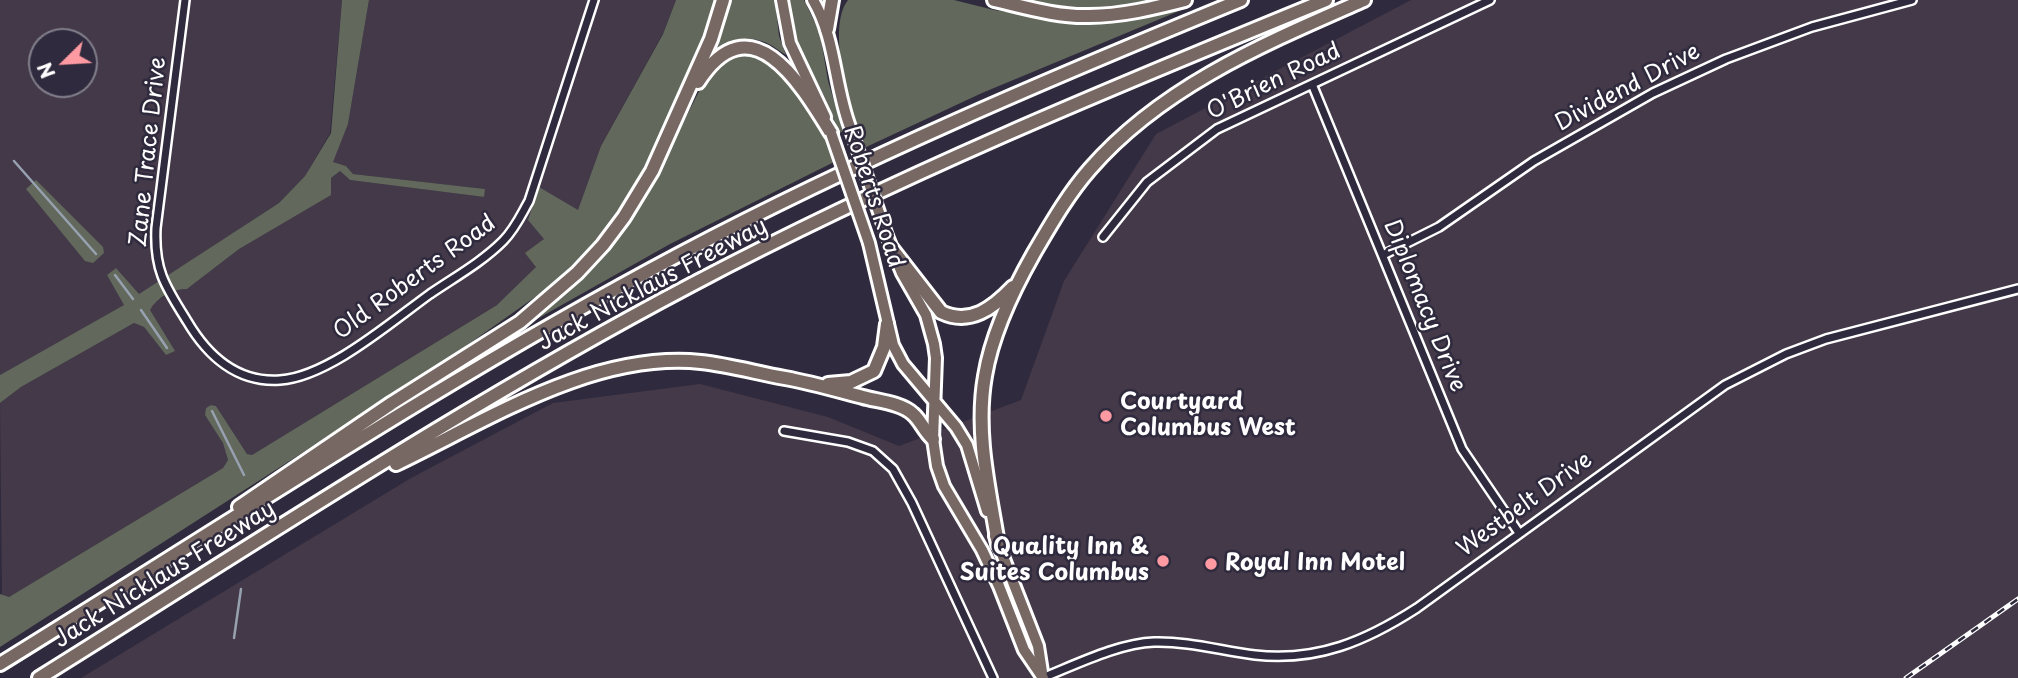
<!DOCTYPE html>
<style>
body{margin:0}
#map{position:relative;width:2018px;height:678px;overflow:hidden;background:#2f2a3d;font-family:"Playpen Sans",sans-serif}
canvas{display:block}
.north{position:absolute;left:28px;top:28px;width:70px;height:70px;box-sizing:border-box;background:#2f2a3d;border:2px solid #827f8b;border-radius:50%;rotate:246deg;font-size:19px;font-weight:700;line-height:28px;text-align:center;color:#fff}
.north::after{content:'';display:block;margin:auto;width:24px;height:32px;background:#ff9aa2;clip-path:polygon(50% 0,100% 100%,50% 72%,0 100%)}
</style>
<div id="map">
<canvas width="2018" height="678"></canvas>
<div class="north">N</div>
</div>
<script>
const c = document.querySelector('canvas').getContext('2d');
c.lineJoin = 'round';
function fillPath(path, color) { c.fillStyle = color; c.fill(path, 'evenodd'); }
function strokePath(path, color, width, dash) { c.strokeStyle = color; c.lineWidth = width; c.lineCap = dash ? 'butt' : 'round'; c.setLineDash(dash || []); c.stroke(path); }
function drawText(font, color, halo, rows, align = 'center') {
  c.font = font + ' "Playpen Sans",sans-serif'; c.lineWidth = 5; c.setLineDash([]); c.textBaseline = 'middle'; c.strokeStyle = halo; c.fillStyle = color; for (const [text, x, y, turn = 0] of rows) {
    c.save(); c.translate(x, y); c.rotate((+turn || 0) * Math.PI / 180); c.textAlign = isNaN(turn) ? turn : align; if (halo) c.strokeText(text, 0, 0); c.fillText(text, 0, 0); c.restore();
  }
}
const built = new Path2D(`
 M0 0H342L330 133 305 176 279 203 138 295 116 268 107 275 125 305 0 375ZM42 42H84V84H42Z
 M369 0H676L663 33 601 146 578 211 540 188 544 239 536 267 511 293 497 305 252 455 247 454 216 406 211 405 206 408V415L223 442 228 460 223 468 9 597 2 596 0 403 21 387 134 323 144 327 166 355 174 351 149 309 155 301 179 289H187L340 171 350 180 484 197V189L353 174 346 166 332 162 348 124Z
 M1411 0H2018V678H81L411 478 553 403 700 384 828 417 899 446 1021 400 1064 281 1156 134Z`);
const green = new Path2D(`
 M342 0H369L348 124 333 162 346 166 353 174 485 189 484 197 350 180 340 171 331 178V195L239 249 187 289C172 289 157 297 150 310L175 351 166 355 144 327 134 323 21 387 0 403V375L124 305 107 275 116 268 139 294 279 203 305 176 331 133Z
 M676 0H716C706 37 690 70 674 105 646 164 620 223 572 269 561 279 553 289 538 295L439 365 0 647V594L9 597 223 468 228 460 223 443 205 415 206 408 211 405 216 406 247 454 252 455 497 305 536 267 525 253 544 239 528 220 539 187 578 210 601 146 663 34Z
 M728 0H775L779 36 786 55C780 52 774 46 767 43 747 34 726 41 709 55Z
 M790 0H804L820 33 828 81 843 131 838 134C833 119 828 102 820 88 803 54 792 40 790 0Z
 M848 0H954L994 10 1052 19 1084 21 1183 6 1184 9 982 93 864 148C852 115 825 29 848 0Z
 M1027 0H1161C1107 13 1080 11 1027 0Z
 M748 51 780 67 821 125 834 162 670 244 537 319 535 316 572 287 601 257 628 222 646 195 711 68 722 57Z
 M36 180 103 247 104 253 93 263 85 261 26 189Z`);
const stream = new Path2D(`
 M14 161 96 254
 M115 275 133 299
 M141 310 167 348
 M212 411 244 475
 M234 638 241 589`);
const street = new Path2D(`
 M185 0 156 228C154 270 165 286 187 321 207 355 237 383 280 380 328 377 391 322 430 294 455 277 482 262 503 241 515 229 521 215 529 201L594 0
 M1312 84 1462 449 1519 533
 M1103 237 1147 182 1217 129 1490 0
 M1383 255 1439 227 1534 161 1653 93 1726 59 1812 27 1912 0
 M784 431 848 442 873 451 893 469 912 503 993 678
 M1042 678C1075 665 1119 643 1154 642 1188 641 1222 651 1255 655 1317 662 1366 641 1417 608L1725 385 1786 354 1826 339 2018 289`);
const primary = new Path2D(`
 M782 0 790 43 825 117
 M813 0C836 39 834 85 850 127
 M887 236 902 273 926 315 934 344 936 358 933 439 937 466 944 486 982 550 999 586 1024 650 1043 678
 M869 243 893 345 903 364 956 427 967 445 987 511
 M995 536 1038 646 1042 672`);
const highway = new Path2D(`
 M994 0C1025 7 1057 17 1089 16 1121 16 1154 8 1185 0
 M827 29 832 0
 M698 82C751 0 801 84 831 133
 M892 249 941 312C970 326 993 308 1013 287
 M828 384 851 382 874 371 884 347 887 324
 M396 464C488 420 594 351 701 362 729 365 757 373 785 378 812 383 836 390 863 397 877 401 902 403 913 414 921 421 924 431 933 439
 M239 507 392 403 520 322 577 273 603 245 624 217 652 171 711 39 723 0
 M998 544C989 489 975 432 985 376 992 333 1013 290 1034 253 1051 224 1068 194 1090 169 1162 86 1266 43 1364 0
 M0 664C225 525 446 378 680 254 862 158 1051 78 1241 0
 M39 678C254 544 467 403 691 285 897 176 1111 88 1326 0`);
const rail = new Path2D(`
 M1906 678 2018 599`);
const primaryBridge = new Path2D(`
 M850 127 887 236
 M831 133 869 243`);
const markers = [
 [1106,416,7,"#ff9aa2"],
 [1163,561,7,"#ff9aa2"],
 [1211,564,7,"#ff9aa2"]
];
const streetNames = [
 ["O'Brien Road",1274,82,-26],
 ["Dividend Drive",1628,88,-28],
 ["Zane Trace Drive",149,152,-84],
 ["Roberts Road",873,197,72],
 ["Old Roberts Road",415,278,-36],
 ["Jack Nicklaus Freeway",653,285,-28],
 ["Diplomacy Drive",1424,306,68],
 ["Westbelt Drive",1525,505,-36],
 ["Jack Nicklaus Freeway",165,575,-32]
];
const poiNames = [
 ["Courtyard",1120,403],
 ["Columbus West",1120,429],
 ["Quality Inn &",1149,548,"right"],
 ["Suites Columbus",1149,574,"right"],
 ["Royal Inn Motel",1225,564]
];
fillPath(built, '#433949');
fillPath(green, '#62685b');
strokePath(stream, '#97a1b0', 2.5);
strokePath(street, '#fff', 12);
strokePath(primary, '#fff', 16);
strokePath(highway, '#fff', 18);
strokePath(street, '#2f2a3d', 7);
strokePath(primary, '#776864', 10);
strokePath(highway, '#776864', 12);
strokePath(rail, '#fff', 5);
strokePath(rail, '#2f2a3d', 2.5, [8]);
strokePath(primaryBridge, '#fff', 16, []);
strokePath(primaryBridge, '#776864', 10);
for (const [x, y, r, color] of markers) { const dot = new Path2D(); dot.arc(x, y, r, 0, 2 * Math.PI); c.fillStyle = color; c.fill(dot); strokePath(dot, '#2f2a3d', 2.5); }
drawText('23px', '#fff', '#2f2a3d', streetNames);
drawText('bold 23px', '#fff', '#2f2a3d', poiNames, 'left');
</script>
